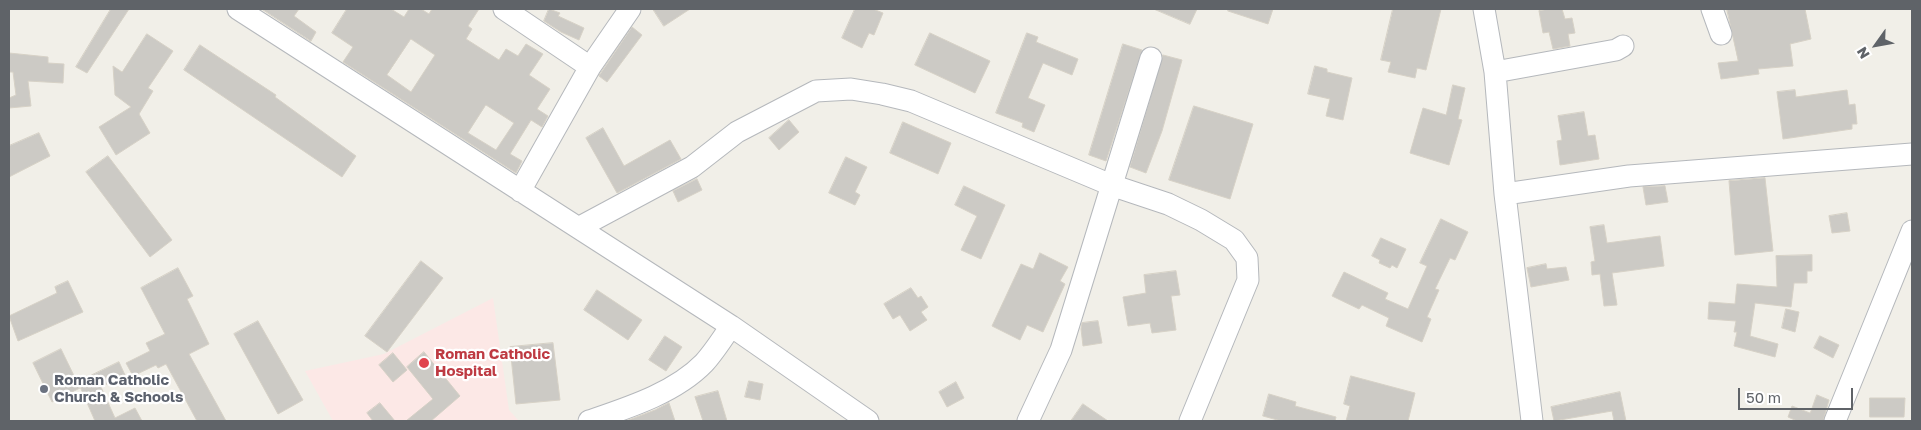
<!DOCTYPE html>
<style>
body{margin:0}
#map{position:relative;width:1921px;height:430px;overflow:hidden;background:#f1efe8;font-family:"Golos Text",sans-serif}
canvas{display:block}
.frame{position:absolute;inset:0;border:10px solid #5f6368;pointer-events:none}
.north{position:absolute;left:1851px;top:20px;width:50px;height:50px;-webkit-text-stroke:4px #fff;paint-order:stroke;rotate:238deg;font-size:14px;font-weight:700;line-height:20px;text-align:center;color:#5f6368}
.north::after{content:'';display:block;margin:auto;width:18px;height:22px;background:#5f6368;clip-path:polygon(50% 0,100% 100%,50% 72%,0 100%)}
.scale{position:absolute;left:1738px;top:388px;width:115px;height:22px;box-sizing:border-box;border:2px solid #5f6368;border-top:0;padding-left:6px;font-size:15px;line-height:18px;white-space:nowrap;color:#5f6368;-webkit-text-stroke:4px #fff;paint-order:stroke}
</style>
<div id="map">
<canvas width="1921" height="430"></canvas>
<div class="frame"></div>
<div class="north">N</div>
<div class="scale">50 m</div>
</div>
<script>
const c = document.querySelector('canvas').getContext('2d');
c.lineJoin = 'round';
function fillPath(path, color) { c.fillStyle = color; c.fill(path, 'evenodd'); }
function strokePath(path, color, width, dash) { c.strokeStyle = color; c.lineWidth = width; c.lineCap = dash ? 'butt' : 'round'; c.setLineDash(dash || []); c.stroke(path); }
function drawText(font, color, halo, rows, align = 'center') {
  c.font = font + ' "Golos Text",sans-serif'; c.lineWidth = 4.5; c.setLineDash([]); c.textBaseline = 'middle'; c.strokeStyle = halo; c.fillStyle = color; for (const [text, x, y, turn = 0] of rows) {
    c.save(); c.translate(x, y); c.rotate((+turn || 0) * Math.PI / 180); c.textAlign = isNaN(turn) ? turn : align; if (halo) c.strokeText(text, 0, 0); c.fillText(text, 0, 0); c.restore();
  }
}
const medical = new Path2D(`
 M493 298 509 410 519 421H333L305 371 384 354Z`);
const building = new Path2D(`
 M111 9H129L87 73 76 67Z
 M262 9H299L294 16 316 32 311 41Z
 M347 9H391L404 17 409 9H421L429 14 432 9H479L468 26 472 29 466 39 499 60 506 49 518 56 526 44 543 54 529 75 550 89 537 109 548 116 542 127 531 120 510 154 522 161 516 173 343 62 353 47 332 33ZM411 39 435 55 411 92 387 75ZM486 105 514 123 496 150 468 133Z
 M549 9 560 13 558 16 584 28 579 40 561 32 544 21Z
 M653 9H690L664 26Z
 M855 9H873L883 13 874 35 869 33 862 48 842 38Z
 M1154 9H1197L1190 24Z
 M1229 9H1273L1268 24 1228 11Z
 M1393 9H1441L1426 70 1417 68 1415 78 1388 72 1391 62 1381 60Z
 M1549 9H1562L1565 19 1572 18 1575 33 1568 34 1570 46 1553 49 1549 32 1543 33 1539 11Z
 M1727 9H1805L1811 39 1790 44 1793 66 1758 69 1759 74 1721 79 1718 63 1738 61Z
 M632 27 642 35 607 82 599 76Z
 M930 33 990 61 975 93 915 65Z
 M1027 33 1038 37 1036 42 1078 59 1072 75 1043 63 1028 98 1045 105 1034 132 1022 127 1023 123 996 113Z
 M147 34 173 51 148 88 153 91 139 114 150 133 116 155 99 127 131 107 115 95 113 66 122 72Z
 M1123 44 1142 50 1106 161 1089 155Z
 M200 45 276 95 275 97 356 156 342 177 184 70Z
 M9 53 48 57V63L64 64 63 83 28 81 31 106 9 108V98L16 95 13 72H9Z
 M1163 55 1182 60 1162 131 1146 173 1130 167Z
 M1315 66 1327 69V72L1352 78 1343 120 1326 116 1330 99 1308 94Z
 M1453 85 1465 88 1458 119 1462 120 1449 165 1410 153 1423 108 1446 115Z
 M1795 90 1796 97 1847 90 1849 105 1855 104 1857 124H1852V129L1783 139 1777 92Z
 M1194 106 1253 124 1230 199 1169 180Z
 M1584 112 1588 136 1595 135 1599 159 1560 165 1557 141 1562 140 1558 116Z
 M789 120 799 132 779 150 769 138Z
 M903 122 951 143 938 174 890 153Z
 M603 128 624 166 670 140 681 159 617 193 586 138Z
 M39 133 50 156 9 177V146Z
 M108 156 172 240 150 257 86 172Z
 M846 157 867 167 855 192 860 195 855 205 829 193Z
 M1765 178 1773 251 1735 255 1729 181Z
 M697 179 702 190 678 202 673 191Z
 M964 186 1005 205 981 259 961 250 977 216 955 205Z
 M1665 186 1668 202 1646 205 1643 187Z
 M1847 213 1850 231 1832 233 1829 216Z
 M1441 219 1468 232 1455 260 1450 258 1435 289 1439 290 1427 317 1431 319 1422 342 1386 326 1389 318 1362 305 1359 309 1332 296 1344 272 1388 293 1385 299 1408 309 1427 266 1420 263Z
 M1604 225 1607 243 1660 236 1664 266 1612 273 1617 305 1604 306 1600 274 1592 275 1591 262 1595 261 1590 227Z
 M1381 238 1406 249 1397 268 1392 265 1390 268 1379 263 1380 260 1372 256Z
 M1040 253 1068 267 1060 281 1065 284 1043 332 1027 325 1020 340 992 326 1021 264 1033 269Z
 M1812 255V271H1807V283H1794L1791 307 1755 303 1750 336 1778 344 1775 357 1734 346 1737 332H1734L1736 321 1708 319 1709 302 1735 304 1737 284 1777 287 1776 256Z
 M421 261 443 278 387 352 365 336Z
 M1546 264 1547 269 1566 267 1569 280 1531 287 1527 268Z
 M178 268 193 296 187 299 209 344 189 354 226 421H197L166 364 158 368 156 365 133 376 126 363 150 351 146 343 165 334 141 288Z
 M1176 271 1180 295 1171 296 1176 330 1152 333 1150 323 1128 326 1123 297 1146 293 1144 275Z
 M68 281 83 312 18 341 9 316 57 293 55 287Z
 M911 288 918 298 921 296 928 307 921 312 927 320 910 331 900 315 893 319 884 304Z
 M597 290 642 320 628 340 584 310Z
 M1786 309 1799 312 1795 332 1782 328Z
 M258 321 303 400 278 414 234 334Z
 M1098 321 1102 343 1083 346 1081 329 1082 323Z
 M665 336 682 347 666 371 649 360Z
 M1820 336 1839 345 1833 358 1814 348Z
 M553 343 560 400 516 404 510 347Z
 M61 349 80 388 52 402 33 363Z
 M424 352 460 396 431 421H406L433 399 407 367Z
 M393 353 407 370 393 382 379 365Z
 M119 362 125 375 101 387 115 418 135 408 142 421H95L78 382Z
 M1351 376 1415 393 1408 421H1346L1350 406 1344 404Z
 M749 381 763 384 760 400 745 397Z
 M956 382 964 398 947 407 939 392Z
 M718 391 727 421H703L695 397Z
 M1620 392 1626 421H1614L1612 411 1554 421 1551 407Z
 M1269 394 1296 402 1295 406 1336 417 1335 421H1281L1263 416Z
 M1817 395 1829 400 1823 421H1797L1788 417 1792 406 1810 413Z
 M1870 398H1905L1904 417H1870Z
 M380 403 395 421H373L367 413Z
 M669 403 675 421H626L655 410Z
 M1083 404 1108 421H1071Z`);
const minor = new Path2D(`
 M238 9 731 326 868 421
 M504 9 590 67
 M1484 9 1495 72 1505 194 1532 421
 M1712 9 1721 34
 M1495 72 1616 50 1623 46
 M520 191 590 67 630 9
 M1505 194 1629 176 1912 154
 M580 227 692 167 737 132 816 91 851 89 882 94 911 101 1111 185 1168 204 1201 220 1234 240 1247 258 1248 280 1190 421
 M589 421C627 408 675 393 704 363 714 352 723 338 731 326
 M1028 421 1061 350 1151 58
 M1835 421 1912 231`);
const markers = [
 [424,363,6,"#e0444e"],
 [44,389,5,"#6b7280"]
];
const healthNames = [
 ["Roman Catholic",435,354],
 ["Hospital",435,371]
];
const worshipNames = [
 ["Roman Catholic",54,380],
 ["Church & Schools",54,397]
];
fillPath(medical, '#fce8e6');
fillPath(building, '#cccac5');
strokePath(building, '#d6d1c6', 1);
strokePath(minor, '#b5b8bc', 23);
strokePath(minor, '#fff', 21);
for (const [x, y, r, color] of markers) { const dot = new Path2D(); dot.arc(x, y, r, 0, 2 * Math.PI); c.fillStyle = color; c.fill(dot); strokePath(dot, '#fff', 2); }
drawText('bold 15px', '#be3a42', '#fff', healthNames, 'left');
drawText('bold 15px', '#5b616d', '#fff', worshipNames, 'left');
</script>
